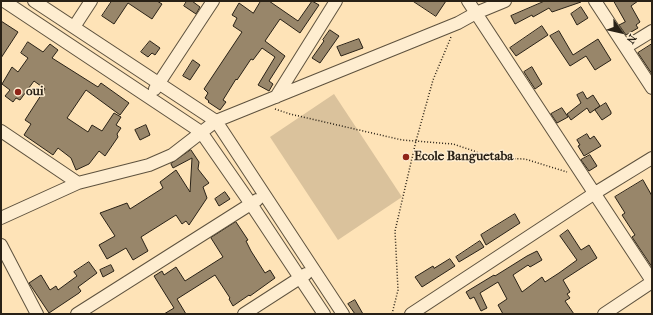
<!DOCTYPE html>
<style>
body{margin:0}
#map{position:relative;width:653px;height:315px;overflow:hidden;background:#fee3b7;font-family:"IM FELL French Canon",serif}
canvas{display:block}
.frame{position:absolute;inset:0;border:2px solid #292116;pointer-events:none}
.north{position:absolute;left:601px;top:12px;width:40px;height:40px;-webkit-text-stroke:3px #feedd0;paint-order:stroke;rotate:124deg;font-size:11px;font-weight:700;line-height:16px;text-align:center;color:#292116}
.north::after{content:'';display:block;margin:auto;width:14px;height:18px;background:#292116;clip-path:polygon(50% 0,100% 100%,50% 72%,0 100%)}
</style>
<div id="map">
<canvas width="653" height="315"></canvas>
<div class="frame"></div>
<div class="north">N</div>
</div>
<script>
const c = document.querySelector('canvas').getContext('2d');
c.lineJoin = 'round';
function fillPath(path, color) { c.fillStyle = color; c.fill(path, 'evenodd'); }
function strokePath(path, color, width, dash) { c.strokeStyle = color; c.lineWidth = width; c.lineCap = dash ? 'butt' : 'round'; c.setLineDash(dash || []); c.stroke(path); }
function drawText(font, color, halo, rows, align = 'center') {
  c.font = font + ' "IM FELL French Canon",serif'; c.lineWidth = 3; c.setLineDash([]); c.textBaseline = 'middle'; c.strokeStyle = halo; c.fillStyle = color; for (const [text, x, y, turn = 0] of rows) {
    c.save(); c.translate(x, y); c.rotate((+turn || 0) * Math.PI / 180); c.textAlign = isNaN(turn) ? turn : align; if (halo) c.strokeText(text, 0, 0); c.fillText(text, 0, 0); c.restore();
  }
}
const green = new Path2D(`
 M334 94 402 197 338 240 270 137Z`);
const building = new Path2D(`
 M112 1H157L162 4 152 19 128 3 114 24 102 16Z
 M187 1H192L200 7 196 14 184 6Z
 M261 1H269L298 21 312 1 319 5 300 33 280 19 265 41 285 56 269 81 273 84 269 91 258 85 275 57 262 48 253 60 251 59 237 80 236 79 223 100 226 102 220 110 208 102 209 101 205 98 208 93 204 89 242 32 233 26 237 18 232 15 239 3 253 13Z
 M413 1H446L436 16Z
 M545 1H581V2L552 12 549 8 533 17 532 15 515 24 511 16Z
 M614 1H638L631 6 640 22 636 25 638 28 626 35 619 25 625 22Z
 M581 7 588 18 577 25 571 14Z
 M1 21 18 32 1 58Z
 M542 26 548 35 516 56 510 48Z
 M330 30 339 36 320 63 312 58 324 41 323 40Z
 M559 31 573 55 598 39 611 60 595 70 586 56 570 66 550 36Z
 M359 39 363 48 341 56 337 47Z
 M150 41 160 48 155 55 152 53 148 57 141 52Z
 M28 42 43 52 50 44 58 50 52 58 98 87 101 83 129 103 120 115 86 90 67 118 88 132 92 125 102 131 114 113 121 117 116 125 121 128 117 134 118 137 105 156 99 151 89 164 76 170 71 158 58 148 53 155 24 135 31 124 25 120 45 89 34 81 20 100 16 98 13 102 5 96 10 90 2 84 12 67 18 72 28 58 21 53Z
 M652 44V74L638 53Z
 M193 60 200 65 190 80 183 76Z
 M532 67 542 84 535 89 524 72Z
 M583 92 587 99 593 95 600 106 590 113 587 108 571 120 567 114 581 103 577 95Z
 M606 103 611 112V114L602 120 595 110Z
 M562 108 568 117 557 123 551 114Z
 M146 125 150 135 140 140 135 130Z
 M587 134 590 139 594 136 601 146 584 156 578 146 580 145 577 140Z
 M191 150 199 162 198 169 209 183 203 187 207 198 189 225 186 221 182 224 176 215 141 237 148 251 133 260 126 248 107 259 99 245 115 236 100 213 127 203 130 209 163 188 160 182 176 170 190 192 192 158 173 168 171 164Z
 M590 155 597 166 589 171 581 160Z
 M643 180 652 196V267L632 237 635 235 622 215 625 213 615 197Z
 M225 192 230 199 219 206 215 199Z
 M515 214 520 223 486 245 481 235Z
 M236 222 248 240 246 241 251 251 265 273 270 270 275 278 250 296 249 295 233 306 229 299 230 298 215 275 177 299 186 314H164L174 308 154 276 162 271 164 275 176 267 185 281 223 257 211 238Z
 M568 230 581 250 589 245 597 258 563 280 570 292 567 294 570 298 565 301 574 314H503L498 305 507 299 498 282 480 293 487 308 481 311 474 297 470 299 466 292 494 275 495 276 527 256 537 251 542 260 530 267 528 265 513 275 522 292 542 277 545 282 559 273 577 260 560 236Z
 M480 241 484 247 459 262 456 257Z
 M450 259 455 266 422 287 415 277 433 266 434 268Z
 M89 262 97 273 78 287 81 291 79 293 49 313 29 283 41 275 50 290 56 286 58 290 77 276 74 272Z
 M111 265 114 271 103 277 100 270Z
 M355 300 363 314H355L348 304Z`);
const path = new Path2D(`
 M275 109 290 114 402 140 453 144 474 151 489 158 525 159 567 172
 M392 314 398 290 395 231 416 141 433 80 451 37`);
const minor = new Path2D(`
 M4 1 201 132 251 204 324 314
 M34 1 216 121 343 314
 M468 1 652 281
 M595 1 652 88
 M74 27 91 1
 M626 47 652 31
 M155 89 213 1
 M276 97 336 1
 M1 131 78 183
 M1 218 78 183 149 165 172 155 216 121 458 23 476 13 505 1
 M1 245 37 314
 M77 314 257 200
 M244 314 306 274
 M411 314 595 193 652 158
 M604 314 652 282`);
const markers = [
 [18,92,4,"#8f2418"],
 [406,157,4,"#8f2418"]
];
const poiNames = [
 ["oui",26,92],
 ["Ecole Banguetaba",414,157]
];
fillPath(green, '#dac29c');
fillPath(building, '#98866a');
strokePath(building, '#292116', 1);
strokePath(minor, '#5e523e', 14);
strokePath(path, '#292116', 1.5, [1, 2]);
strokePath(minor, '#feedd0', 12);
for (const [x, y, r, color] of markers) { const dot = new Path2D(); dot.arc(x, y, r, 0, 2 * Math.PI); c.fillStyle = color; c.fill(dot); strokePath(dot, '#feedd0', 1.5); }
drawText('bold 13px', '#292116', '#feedd0', poiNames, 'left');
</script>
